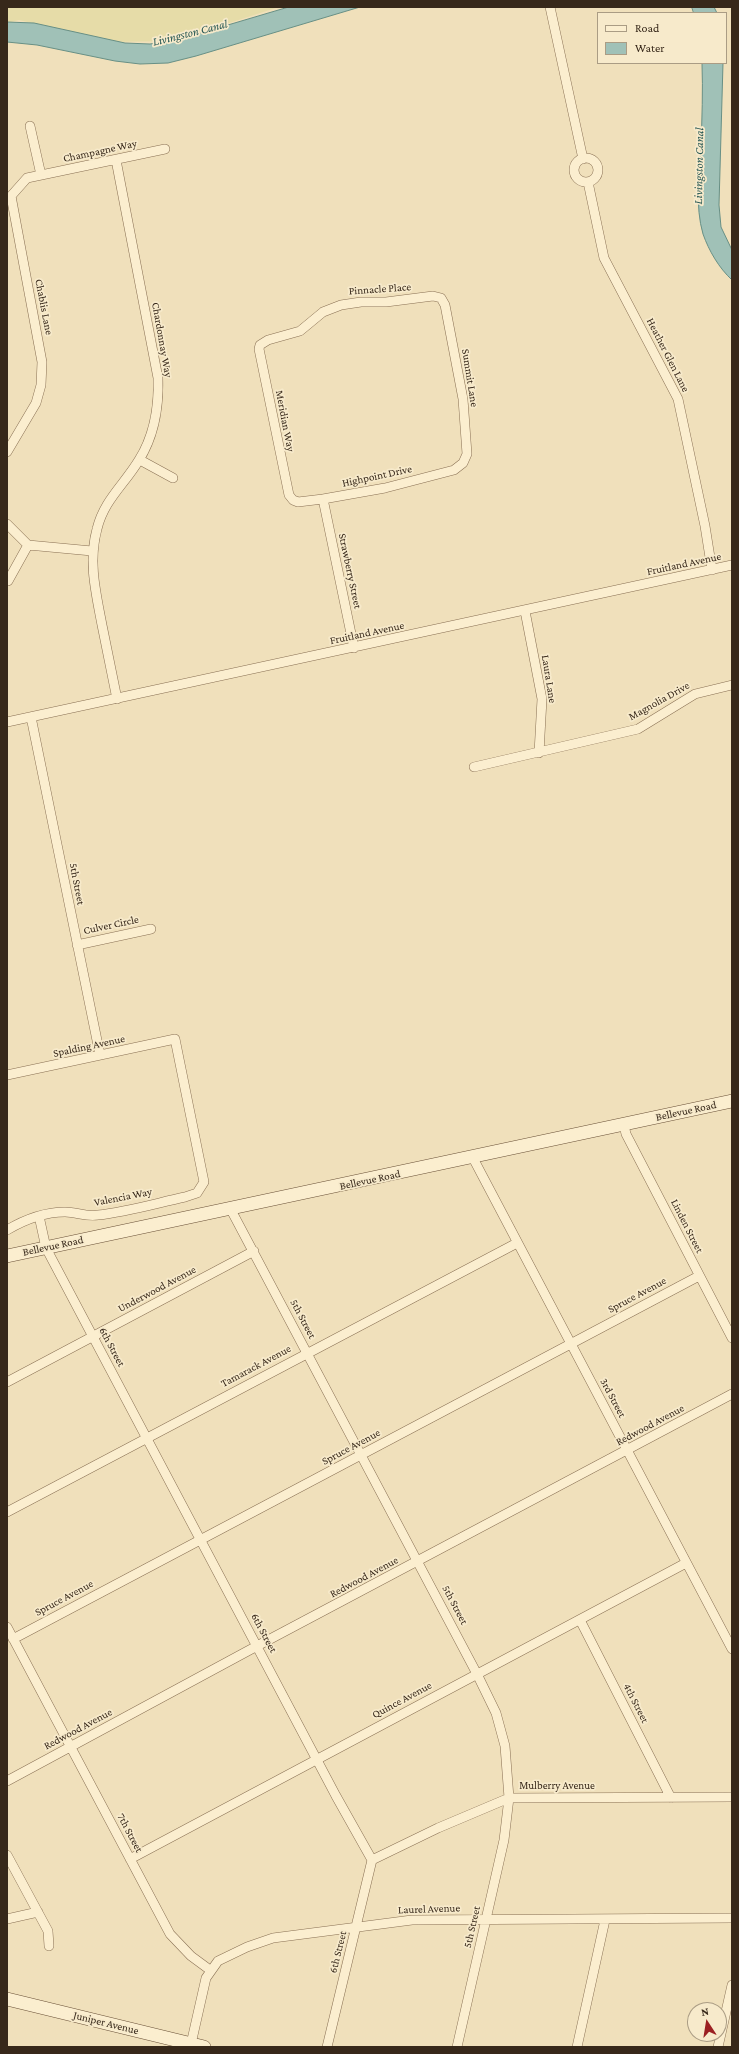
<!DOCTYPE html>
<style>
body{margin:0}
#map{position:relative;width:739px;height:2054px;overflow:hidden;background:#f0e0bb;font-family:"Crimson Pro",serif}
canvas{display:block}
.frame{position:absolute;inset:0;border:8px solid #37281a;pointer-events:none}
.legend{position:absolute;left:597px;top:12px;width:130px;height:52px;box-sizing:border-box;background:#f7eacb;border:1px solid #aa9c84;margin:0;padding:5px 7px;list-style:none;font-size:12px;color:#37281a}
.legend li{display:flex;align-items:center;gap:8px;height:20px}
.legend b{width:20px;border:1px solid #aa9c84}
.north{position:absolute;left:687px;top:2002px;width:40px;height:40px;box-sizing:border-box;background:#f7eacb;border:1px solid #aa9c84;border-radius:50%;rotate:348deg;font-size:11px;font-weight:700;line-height:16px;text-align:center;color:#37281a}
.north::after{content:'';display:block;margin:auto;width:14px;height:18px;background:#9b2022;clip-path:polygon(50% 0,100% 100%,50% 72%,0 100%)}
</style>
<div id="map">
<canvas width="739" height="2054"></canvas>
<div class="frame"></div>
<ul class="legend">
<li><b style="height:5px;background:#fbeecf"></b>Road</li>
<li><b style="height:11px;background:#a0c1b7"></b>Water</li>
</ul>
<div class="north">N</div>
</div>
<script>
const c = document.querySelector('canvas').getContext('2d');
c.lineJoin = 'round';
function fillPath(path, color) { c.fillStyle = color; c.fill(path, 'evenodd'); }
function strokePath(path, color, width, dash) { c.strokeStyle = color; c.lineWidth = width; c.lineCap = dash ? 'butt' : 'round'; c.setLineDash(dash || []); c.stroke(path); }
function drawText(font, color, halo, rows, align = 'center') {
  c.font = font + ' "Crimson Pro",serif'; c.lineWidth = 3.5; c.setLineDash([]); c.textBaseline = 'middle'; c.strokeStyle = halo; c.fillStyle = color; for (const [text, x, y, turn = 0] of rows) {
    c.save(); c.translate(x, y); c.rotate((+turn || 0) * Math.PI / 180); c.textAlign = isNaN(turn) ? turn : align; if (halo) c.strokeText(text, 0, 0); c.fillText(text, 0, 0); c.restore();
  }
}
const farmland = new Path2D(`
 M7 7H279L173 41 110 42 19 20 7 23Z`);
const water = new Path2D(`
 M289 7H360L196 56 168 63 140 64 115 61 37 45 7 42V22L34 23 125 43 150 44 177 40Z
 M692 7H714L717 13H694Z
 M702 63H723L719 205 721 227 732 250V280C719 268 709 251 703 234 695 207 699 173 701 146 702 118 703 91 702 63Z`);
const street = new Path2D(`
 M550 7 583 159
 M30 126 41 175
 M574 170a12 12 0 1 1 24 0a12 12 0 1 1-24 0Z
 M116 160 158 378C159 406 154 436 139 460 124 485 104 500 97 529 88 562 96 593 102 625 107 650 112 675 117 699
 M588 182 604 258 678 399 705 526 712 570
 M433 296 441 298 445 305 463 399 467 454 463 463 454 470 385 488 323 499 298 502 293 500 289 495 259 349 260 345 268 340 300 331 323 312 341 305 361 302H386Z
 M7 452 36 403 41 385 42 362 11 196 27 178 165 149
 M140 460 173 478
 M323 499 354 648
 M7 524 28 545 92 551
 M8 581 28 545
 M525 611 542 699 539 753
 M31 717 100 1055
 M7 722 732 565
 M474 767 638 729 695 694 732 685
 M77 945 151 929
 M7 1075 175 1039 204 1182 197 1193 185 1197C157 1203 127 1212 98 1215 85 1217 77 1212 65 1212 45 1212 24 1220 7 1230
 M624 1125 626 1134 732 1338
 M473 1158 732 1649
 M230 1208 477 1674 496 1713 505 1746 509 1798 504 1840 457 2047
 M39 1216 46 1248 336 1796 372 1860 327 2047
 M7 1382 254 1251
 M7 1512 517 1243
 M580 1620 671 1798
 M7 1627 170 1934 191 1956 210 1970
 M13 1639 699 1276
 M7 1781 257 1646 732 1394
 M7 1855 48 1931 49 1946
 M130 1859 686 1563
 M372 1860 438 1828 509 1798 732 1797
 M7 1919 38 1912
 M191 2044 206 1978 218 1961 247 1947 273 1938 412 1920 732 1918
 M577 2047 605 1920
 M718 2047 732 1985`);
const secondary = new Path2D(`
 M7 1256 732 1101
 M7 1999 204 2047`);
const streetNames = [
 ["Champagne Way",100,151,-12],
 ["Pinnacle Place",380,289,-4],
 ["Chablis Lane",44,307,79],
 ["Chardonnay Way",162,340,80],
 ["Heather Glen Lane",668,355,63],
 ["Summit Lane",470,378,81],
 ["Meridian Way",285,421,79],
 ["Highpoint Drive",377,476,-12],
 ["Fruitland Avenue",684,564,-12],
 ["Strawberry Street",350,571,78],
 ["Fruitland Avenue",367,633,-12],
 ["Laura Lane",549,679,81],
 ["Magnolia Drive",659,701,-29],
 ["5th Street",77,884,79],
 ["Culver Circle",111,925,-12],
 ["Spalding Avenue",89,1046,-12],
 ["Bellevue Road",686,1111,-12],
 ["Bellevue Road",370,1180,-12],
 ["Valencia Way",123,1197,-11],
 ["Linden Street",687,1226,63],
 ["Bellevue Road",53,1246,-12],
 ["Underwood Avenue",157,1289,-28],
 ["Spruce Avenue",637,1295,-28],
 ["5th Street",303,1319,62],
 ["6th Street",112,1347,62],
 ["Tamarack Avenue",256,1366,-28],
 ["3rd Street",613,1398,62],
 ["Redwood Avenue",650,1425,-28],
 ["Spruce Avenue",351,1447,-28],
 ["Redwood Avenue",364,1577,-28],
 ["Spruce Avenue",64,1598,-28],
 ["5th Street",455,1605,62],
 ["6th Street",264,1633,62],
 ["Quince Avenue",402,1700,-28],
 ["4th Street",636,1703,63],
 ["Redwood Avenue",78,1729,-28],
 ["Mulberry Avenue",557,1786],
 ["7th Street",130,1833,62],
 ["Laurel Avenue",429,1909,-2],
 ["5th Street",472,1927,-77],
 ["6th Street",338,1952,-76],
 ["Juniper Avenue",106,2023,14]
];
const waterNames = [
 ["Livingston Canal",190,33,-14],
 ["Livingston Canal",699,166,-89]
];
fillPath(farmland, '#e6dca8');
fillPath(water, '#a0c1b7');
strokePath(water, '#678f85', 1);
strokePath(street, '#897054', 10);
strokePath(secondary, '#6a5138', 14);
strokePath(street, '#fbeecf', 9);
strokePath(secondary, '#fbeecf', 13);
drawText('11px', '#37281a', '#f7eacb', streetNames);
drawText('italic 12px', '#285854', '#f7eacb', waterNames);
</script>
